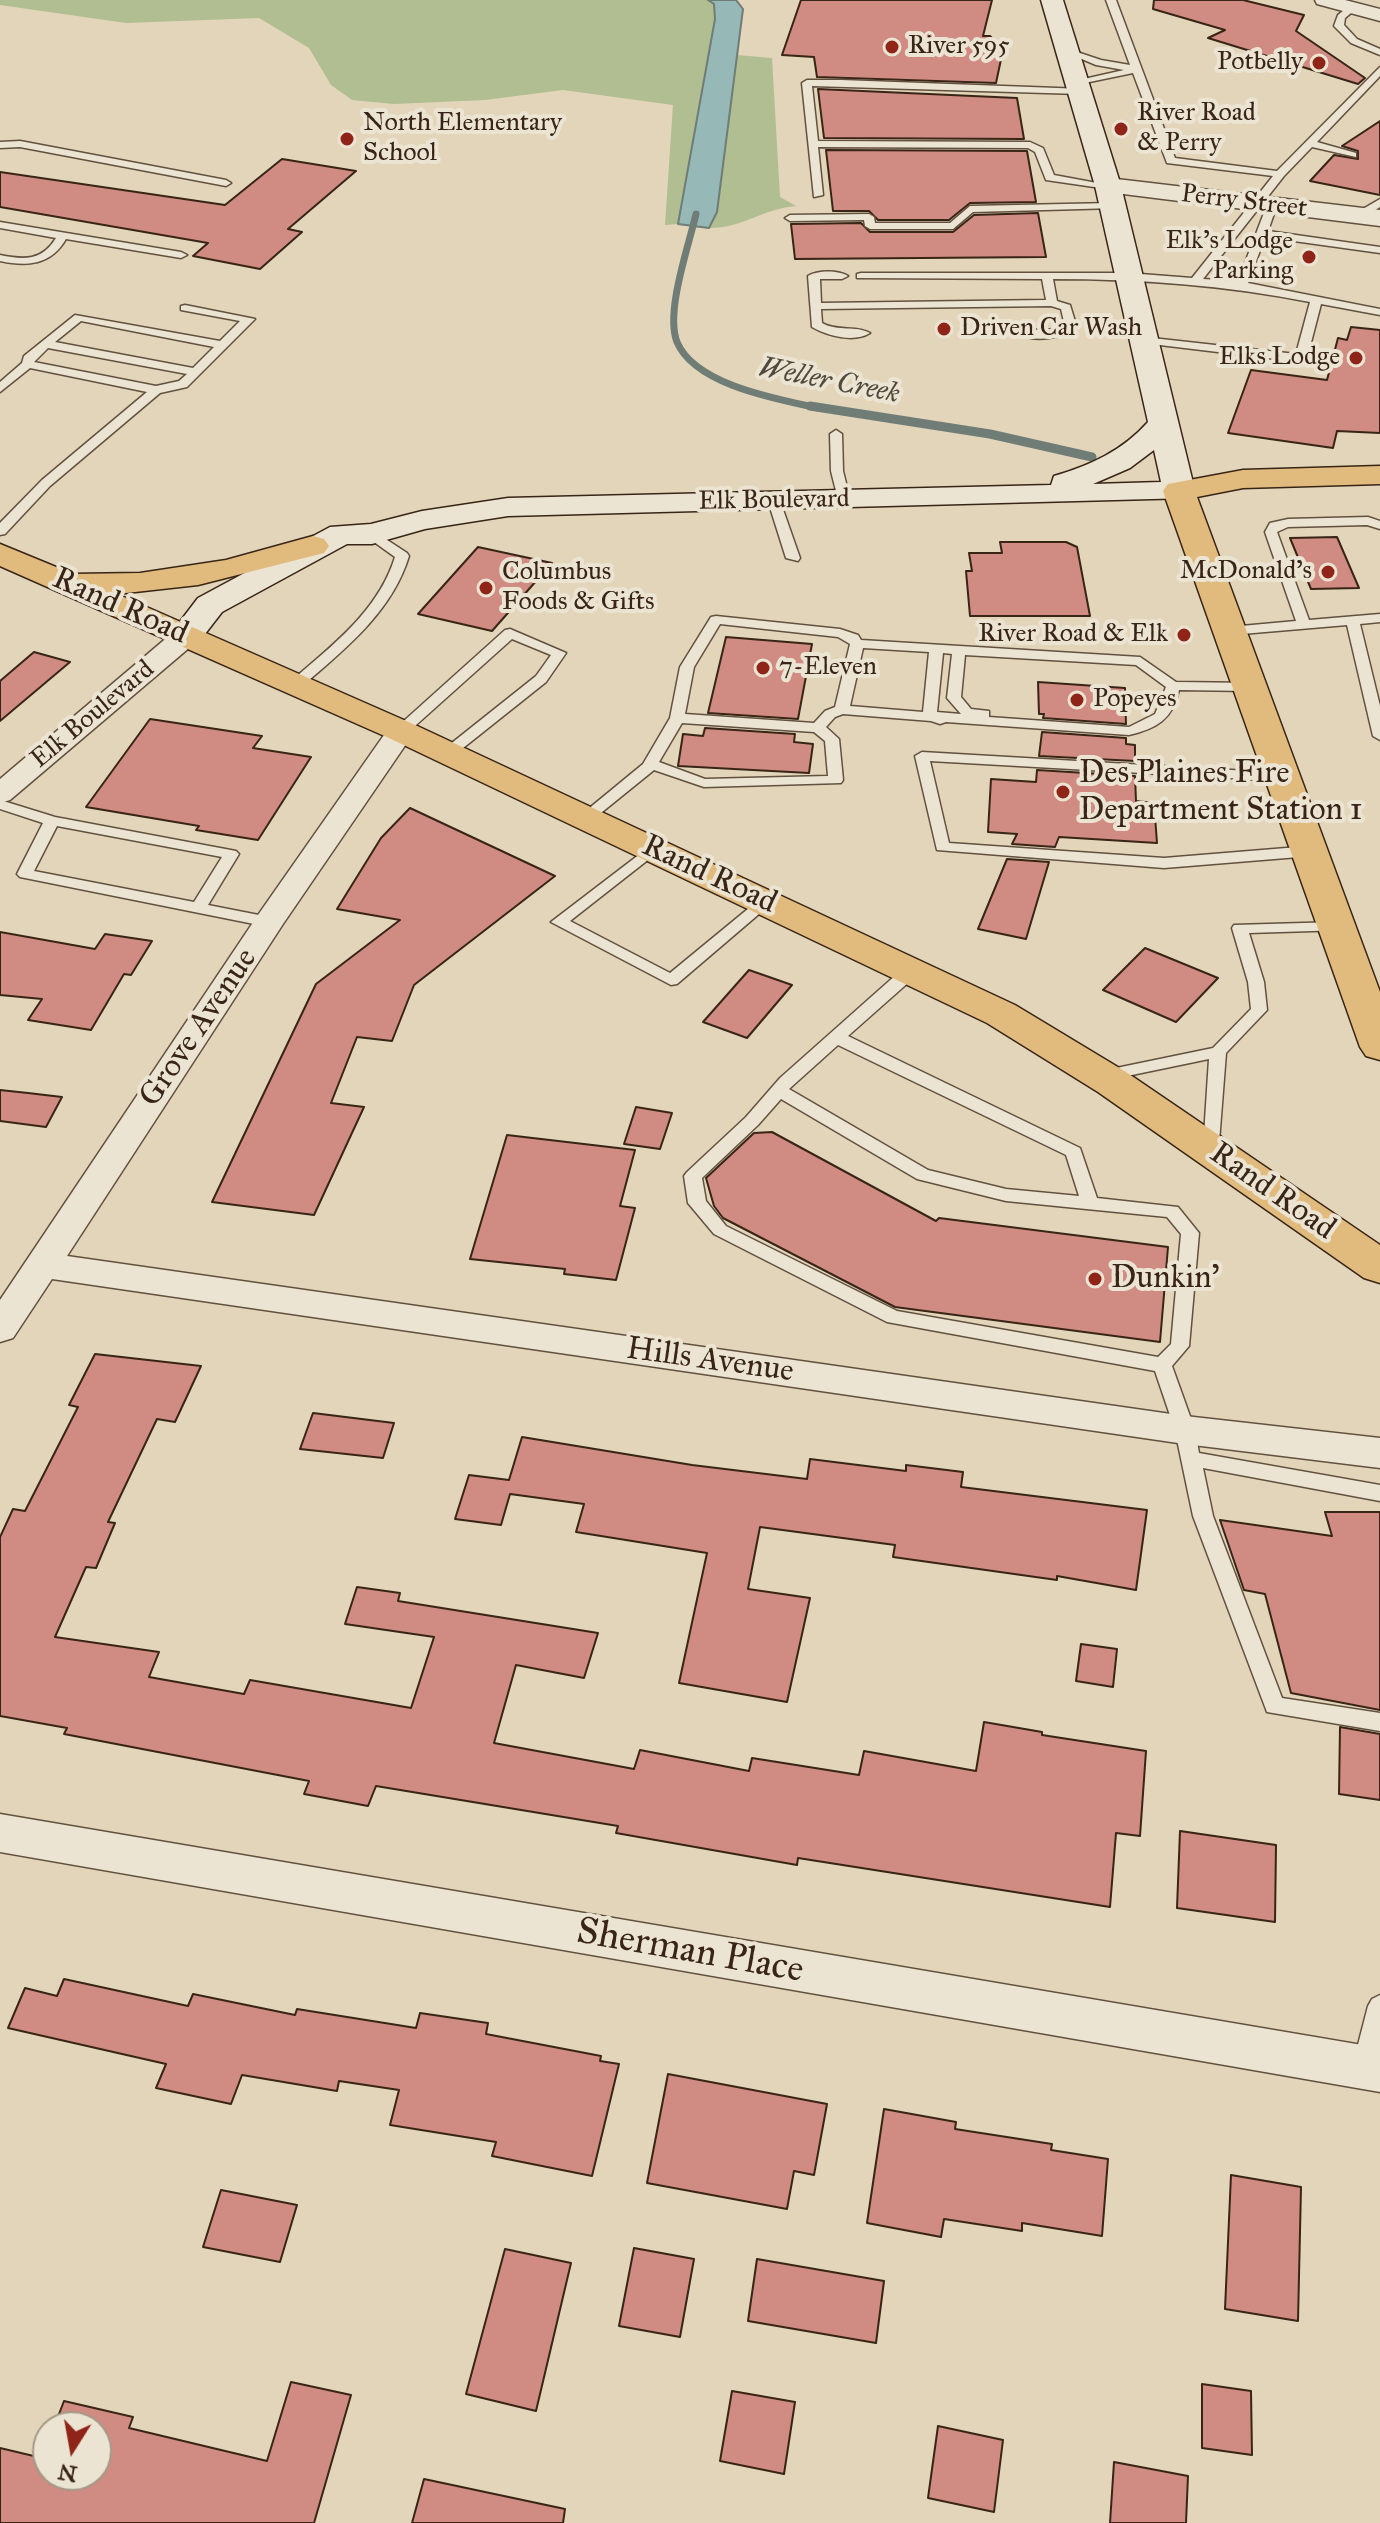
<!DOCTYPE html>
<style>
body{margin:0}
#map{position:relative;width:1380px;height:2523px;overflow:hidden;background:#e2d5ba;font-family:"IM FELL Great Primer",serif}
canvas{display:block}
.north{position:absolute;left:32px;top:2411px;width:80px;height:80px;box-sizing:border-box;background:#ece4d2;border:2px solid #a49887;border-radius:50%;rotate:191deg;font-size:22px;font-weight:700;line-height:32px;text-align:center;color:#382516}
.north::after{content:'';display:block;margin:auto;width:28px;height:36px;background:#8f2418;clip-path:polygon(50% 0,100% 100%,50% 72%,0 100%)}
</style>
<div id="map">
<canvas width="1380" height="2523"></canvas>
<div class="north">N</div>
</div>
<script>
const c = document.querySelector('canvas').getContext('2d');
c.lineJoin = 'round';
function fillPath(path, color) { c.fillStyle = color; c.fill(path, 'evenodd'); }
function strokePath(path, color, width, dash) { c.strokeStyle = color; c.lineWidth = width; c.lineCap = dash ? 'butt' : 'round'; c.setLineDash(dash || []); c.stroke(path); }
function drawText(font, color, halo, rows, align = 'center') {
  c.font = font + ' "IM FELL Great Primer",serif'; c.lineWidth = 8; c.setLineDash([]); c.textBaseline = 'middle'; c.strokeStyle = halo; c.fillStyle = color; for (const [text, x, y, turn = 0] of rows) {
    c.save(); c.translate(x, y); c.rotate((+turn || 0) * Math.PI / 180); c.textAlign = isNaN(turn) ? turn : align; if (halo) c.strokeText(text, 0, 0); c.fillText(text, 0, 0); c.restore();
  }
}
const green = new Path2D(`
 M0 0H708L714 4 715 19 678 224 665 225 673 105 563 90 485 100 394 104 352 100 331 85 309 48 259 18 126 23 0 5Z
 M737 55 772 58 780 197 796 206C761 209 744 228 709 228L717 211Z`);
const water = new Path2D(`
 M708 0H736L743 9 717 212 709 228 678 224 715 19 714 4Z`);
const streamFar1 = new Path2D(`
 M696 214C689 245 665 312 677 342 695 385 777 399 818 408`);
const stream = new Path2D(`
 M810 406 990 434 1092 457`);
const building = new Path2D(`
 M801 0H992L983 36H990L1003 50 996 83 817 77 814 57 782 55Z
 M1154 0H1243L1304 15 1296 31 1365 78 1358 84 1208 38 1225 30 1153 9Z
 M818 89 1017 98 1024 139 824 138Z
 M1380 121V195L1310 181 1334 155 1358 159V151L1342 146Z
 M826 150 1027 151 1036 202 970 203 949 220H878L869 211H833Z
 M282 159 356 171 288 229 302 232 260 269 193 256 208 243 0 207V172L225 205Z
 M1038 213 1046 257 795 259 791 224 861 223 870 232H953L974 215Z
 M1351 327 1380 330V433L1337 431 1333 448 1228 433 1251 370 1327 380 1338 338 1347 340Z
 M1337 537 1359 588 1311 589 1290 538Z
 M1000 542H1066L1077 547 1090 616H970L966 571H972L969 553H1002Z
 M478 547 552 563 492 631 418 614Z
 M726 637 812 644 798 719 708 713Z
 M34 652 70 662 0 721V681Z
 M1038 682 1125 688 1126 724 1043 718 1044 714H1039Z
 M150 719 262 736 253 748 311 757 258 840 196 830 199 826 86 807Z
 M705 728 795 734 794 742 813 744 809 773 678 766 683 734 703 736Z
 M1042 732 1126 738V744L1135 745V761L1039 756Z
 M1037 770 1135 776 1136 801 1154 803 1157 843 1059 837 1055 847 1012 844 1017 834 988 832 991 779 1036 782Z
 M410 808 555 876 414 985 392 1041 357 1037 331 1103 364 1107 314 1215 212 1202 316 984 400 920 337 909 381 838Z
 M1007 859 1049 862 1026 939 978 929Z
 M0 932 95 949 105 934 152 941 131 975 124 974 91 1030 28 1020 42 999 0 995Z
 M1145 948 1218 978 1176 1022 1103 990Z
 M749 970 792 985 747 1038 703 1022Z
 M0 1090 28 1093 62 1097 46 1127 0 1121Z
 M636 1107 672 1113 660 1149 624 1144Z
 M772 1132 936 1221 939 1218 1168 1247 1160 1342 895 1307 723 1218 714 1206 706 1178 754 1133Z
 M507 1135 635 1150 620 1206 635 1208 616 1280 564 1274 565 1269 470 1259Z
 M95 1354 201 1366 175 1422 157 1419 108 1522 115 1523 96 1568 86 1567 55 1637 159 1652 149 1677 244 1694 250 1680 411 1708 434 1637 345 1624 357 1587 400 1593 398 1601 598 1633 584 1678 516 1665 494 1743 634 1769 640 1750 749 1771 752 1758 859 1775 864 1751 976 1771 984 1722 1042 1732V1735L1146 1751 1140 1836 1116 1833 1110 1907 798 1858 797 1865 616 1833 618 1826 376 1786 368 1806 304 1794 309 1781 64 1734 67 1728 0 1716V1537L13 1509 25 1511 78 1407 69 1405Z
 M313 1413 394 1423 383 1458 300 1449Z
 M522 1437 692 1465 807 1479 810 1459 906 1471V1465L963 1472 961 1487 1147 1510 1136 1590 1057 1576V1580L893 1557 895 1545 760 1527 748 1589 810 1598 787 1702 679 1683 707 1553 576 1532 584 1504 510 1494 501 1525 455 1519 469 1475 509 1480Z
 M1325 1512H1380V1710L1291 1693 1265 1594 1244 1590 1220 1520 1332 1536Z
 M1081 1644 1117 1649 1113 1687 1076 1681Z
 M1340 1727 1380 1734V1800L1339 1794Z
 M1180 1831 1276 1845 1275 1922 1177 1908Z
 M64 1979 188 2006 193 1994 295 2015 297 2009 416 2028 420 2013 488 2023 486 2034 601 2056 600 2061 619 2064 592 2176 492 2156 496 2142 390 2125 399 2090 339 2081 337 2091 242 2075 231 2104 156 2088 166 2064 8 2028 25 1988 57 1996Z
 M668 2074 827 2104 814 2175 794 2171 787 2209 647 2183Z
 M884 2109 956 2122 955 2129 1052 2144 1051 2150 1108 2159 1102 2236 1022 2223V2231L944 2219 941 2237 867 2223Z
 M1231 2175 1301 2187 1298 2321 1225 2309Z
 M221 2190 297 2205 280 2262 203 2247Z
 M634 2248 694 2259 680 2337 619 2326Z
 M505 2249 571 2263 536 2411 466 2394Z
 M757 2259 884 2281 876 2343 748 2321Z
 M291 2382 351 2395 314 2523H0V2448L42 2458 48 2441V2475H96V2427H54L64 2401 133 2417 129 2428 267 2461Z
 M1202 2384 1251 2391 1252 2455 1202 2448Z
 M732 2391 795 2402 784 2474 720 2461Z
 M938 2426 1003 2440 994 2512 928 2498Z
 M1114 2462 1188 2476 1186 2523H1110Z
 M424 2479 565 2509 563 2523H412Z`);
const service = new Path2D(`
 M1106 0H1116L1175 158 1277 171 1380 67V76L1317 142 1356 153V157L1312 147 1284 176 1203 279 1238 281 1267 205 1272 202 1277 205 1268 231 1380 247V253L1265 237 1248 283 1380 309V315L1321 304 1307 358 1301 362 1143 343 1137 340 1143 337 1296 354 1310 302C1225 285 1140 279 1053 279L1057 301 1070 305 1077 328C1063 338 1035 343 1020 334 1032 326 1051 333 1065 326L1061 309 1051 306 821 309 822 323C838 332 856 325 870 333 854 343 828 336 812 327L808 276C817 270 839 270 848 276L842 279H820L821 303 1046 300 1042 279 857 278V274L861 273H1128L1192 278 1273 176 1167 163 1133 73 1075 85V81L1124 70 1096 65 1065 52V48L1101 60 1130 65Z
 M1349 6 1357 8 1345 18 1344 25 1357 39 1380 49V55L1351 43 1334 26 1338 15Z
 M841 80 1084 89V93L1080 94 812 86 818 141 1030 142 1043 148 1054 175 1113 186 1108 189 1046 180 1035 152 1028 148 818 147 823 195 814 197 802 83 807 80Z
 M20 141 226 180 231 183 226 186 20 147 0 148V142Z
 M1380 199V207L1364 217H1356V213Z
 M1112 203 1117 206 1116 208 973 212 953 229H870L865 226 864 220 790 221 785 218 790 215 869 214 874 217 875 223H950L970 206Z
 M0 222 181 252 187 255 181 258 66 239C51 265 27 267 0 261V255C24 260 42 261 56 238L0 228Z
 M185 305 255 319 187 387 160 393 50 486 5 534 0 535V523L42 480 147 392 30 368 0 392V382L22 363 24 356 75 315 220 341 240 321 181 310V306ZM81 321 214 347 193 368 55 342ZM48 348 187 374 179 381 156 386 34 362Z
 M836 430 842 434 843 471 850 499 844 503 838 499 831 471 830 434Z
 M774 497 780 501 800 558 798 561 786 558 768 501Z
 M1368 517 1380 521V529L1367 525 1288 527 1277 532 1309 620 1380 614V622L1360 624 1380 706V740L1373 736 1347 625 1230 635 1223 631 1230 627 1296 621 1265 532 1270 523 1288 519Z
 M372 530 407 553 409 556C392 612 344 650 301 687H291V681C332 646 379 610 395 557L367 537 366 534Z
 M716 616 840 629 858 635 861 640 1140 657 1176 682 1251 683 1258 687 1251 691 1179 690C1173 719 1156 729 1129 735L946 722 940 724 931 721 843 714 835 717 826 727 839 739 843 780 841 783 704 787 654 770 591 821H581V815L643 764 670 718 680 667 711 617ZM720 624 838 637 850 644 835 707 825 711 814 723 685 714 694 667ZM863 648 929 652 923 712 850 706ZM943 653 952 654 947 698 961 714 937 712ZM965 655 1136 665 1166 687 1155 714 1129 727 989 717V711L971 709 961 697ZM682 723 814 732 825 741 828 776 705 779 659 762Z
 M510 629 566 653 546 682 453 756H443V750L536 676 551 655 512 639 406 734H396V728L505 630Z
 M922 752 1283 773 1290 777 1283 781 930 761 949 843 1164 858 1311 846 1319 851 1311 856 1164 868 937 850 915 756Z
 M0 800 55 817 236 851 239 854 208 905 269 917 277 922 269 927 20 877 17 874 43 823 0 809ZM57 826 222 857 194 902 34 871Z
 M653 844 661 849 658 852 570 921 670 973 760 899 765 897 773 902 677 984 671 985 551 922Z
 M1338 922 1346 927 1344 930 1249 933 1264 982 1267 1010 1226 1053 1218 1155 1212 1157 1203 1151 1209 1059 1103 1081 1097 1080 1095 1076 1097 1072 1213 1048 1251 1009 1248 982 1232 928 1234 925Z
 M912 965 920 970 918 974 848 1036 1080 1148 1097 1198 1178 1207 1199 1233 1189 1346 1172 1366 1195 1430 1199 1453 1380 1485V1501L1203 1468 1213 1516 1282 1698 1380 1713V1731L1267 1712 1193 1516 1175 1430 1155 1371 887 1322 714 1234 688 1203 684 1176 687 1172 746 1117 780 1078 906 966ZM838 1045 1066 1155 1079 1196 1006 1189 928 1170 789 1089ZM781 1099 917 1179 1006 1201 1167 1217 1181 1234 1171 1344 1158 1357 897 1311 726 1226 706 1201 702 1178 758 1125Z
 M1380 1995V2051L1372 2076 1364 2079 1356 2076 1352 2068 1368 2006 1372 1999Z`);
const minor = new Path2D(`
 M1315 0H1345L1380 9V21L1317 4Z
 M186 628 196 630 200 636 196 642 10 800 0 803V779L176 630Z
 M401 722 411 725 415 731 283 924 67 1256 1185 1416 1380 1438V1468L1185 1444 52 1279 13 1338 0 1342V1300L258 915 391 725Z
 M0 1814 1380 2048V2092L0 1852Z`);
const tertiary = new Path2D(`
 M1108 178 1380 210V226L1099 191 1095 186 1099 181Z`);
const secondary = new Path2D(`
 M1041 0H1063L1121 186 1195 491 1190 498 508 516 425 529 372 544H347L222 612 198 643 186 646 174 643 169 636 198 598 330 527 371 524 422 511 508 498 1051 485 1054 476C1091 465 1122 451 1148 422L1095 186ZM1154 450 1161 482 1093 484 1130 468Z`);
const primary = new Path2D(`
 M1380 466V484L1243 488 1197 497 1380 992V1060L1366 1056 1360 1047 1163 491 1168 484 1243 470Z
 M313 536 324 539 329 546 324 553 198 585 117 594 413 724 1015 1005 1126 1072 1380 1245V1283L1364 1278 1098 1092 987 1023 389 738 0 566V544L73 574 140 573 226 560Z`);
const markers = [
 [892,47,8,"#8f2418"],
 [1319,63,8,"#8f2418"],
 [1121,129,8,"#8f2418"],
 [347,139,8,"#8f2418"],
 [1309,257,8,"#8f2418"],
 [944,329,8,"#8f2418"],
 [1356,358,8,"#8f2418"],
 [1328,572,8,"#8f2418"],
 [486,588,8,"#8f2418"],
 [1184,635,8,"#8f2418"],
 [763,668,8,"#8f2418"],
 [1077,700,8,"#8f2418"],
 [1063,792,8,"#8f2418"],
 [1095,1279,8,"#8f2418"]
];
const farPoinames = [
 ["River 595",908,47],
 ["Potbelly",1303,63,"right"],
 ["River Road",1137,114],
 ["& Perry",1137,144],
 ["North Elementary",363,124],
 ["School",363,154],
 ["Elk's Lodge",1293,242,"right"],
 ["Parking",1293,272,"right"],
 ["Driven Car Wash",960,329],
 ["Elks Lodge",1340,358,"right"],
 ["McDonald's",1312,572,"right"],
 ["Columbus",502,573],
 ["Foods & Gifts",502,603],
 ["River Road & Elk",1168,635,"right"],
 ["7-Eleven",779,668],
 ["Popeyes",1093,700]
];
const farStreetnames = [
 ["Perry Street",1244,202,7],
 ["Elk Boulevard",774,501,-1],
 ["Elk Boulevard",93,715,-40]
];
const farWaternames = [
 ["Weller Creek",829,382,11]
];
const streetNames = [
 ["Rand Road",120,607,24],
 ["Rand Road",709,875,25],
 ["Grove Avenue",199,1028,-56],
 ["Rand Road",1272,1192,35],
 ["Hills Avenue",710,1361,8]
];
const poiNames = [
 ["Des Plaines Fire",1079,774],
 ["Department Station 1",1079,811],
 ["Dunkin'",1111,1279]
];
const nearStreetnames = [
 ["Sherman Place",690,1952,10]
];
fillPath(green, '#b1be91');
fillPath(water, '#96b8b6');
strokePath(water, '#707d76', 2);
strokePath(streamFar1, '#707d76', 7);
strokePath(stream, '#707d76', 9);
fillPath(building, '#d08b82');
strokePath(building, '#382516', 2);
strokePath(service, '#62513f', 3);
strokePath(minor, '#62513f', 3);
strokePath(tertiary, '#62513f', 3);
strokePath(secondary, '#382516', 3);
strokePath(primary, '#382516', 3);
fillPath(service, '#ece4d2');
fillPath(minor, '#ece4d2');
fillPath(tertiary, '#ece4d2');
fillPath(secondary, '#ece4d2');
fillPath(primary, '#e1ba7d');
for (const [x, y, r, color] of markers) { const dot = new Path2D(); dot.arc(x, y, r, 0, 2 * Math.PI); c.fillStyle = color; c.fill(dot); strokePath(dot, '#ece4d2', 3); }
drawText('26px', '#382516', '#ece4d2', farPoinames, 'left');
drawText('26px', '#382516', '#ece4d2', farStreetnames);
drawText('italic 28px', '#504a3e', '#ece4d2', farWaternames);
drawText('32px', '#382516', '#ece4d2', streetNames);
drawText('32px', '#382516', '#ece4d2', poiNames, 'left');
drawText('38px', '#382516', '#ece4d2', nearStreetnames);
</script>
